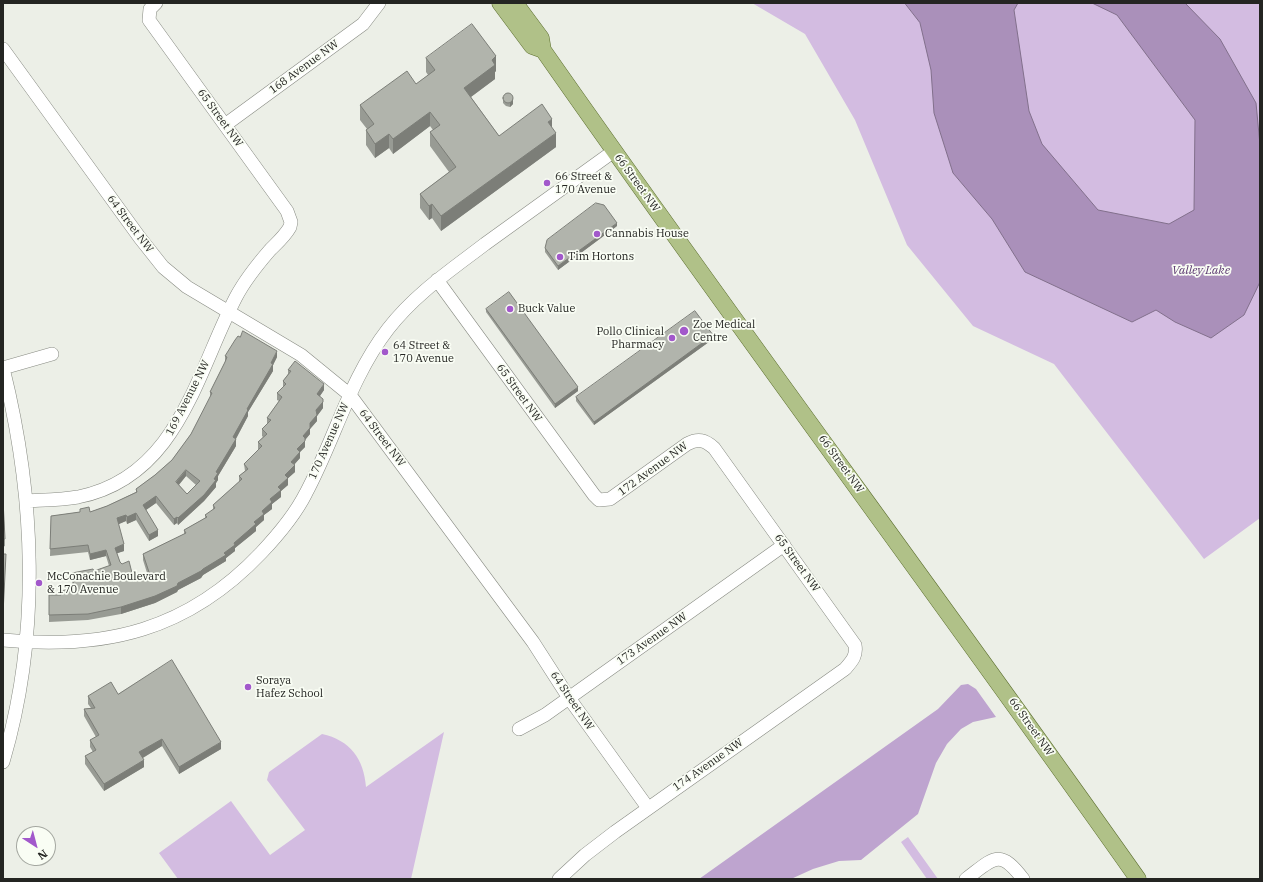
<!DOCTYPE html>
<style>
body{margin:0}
#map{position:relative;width:1263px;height:882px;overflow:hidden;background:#ecefe7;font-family:"IBM Plex Serif",serif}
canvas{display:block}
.frame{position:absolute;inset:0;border:4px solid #242522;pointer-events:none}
.north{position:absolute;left:16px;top:826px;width:40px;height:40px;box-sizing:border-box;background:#f9fdf4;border:1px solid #a4a7a0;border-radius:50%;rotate:144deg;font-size:11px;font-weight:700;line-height:16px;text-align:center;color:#242522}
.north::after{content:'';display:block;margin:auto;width:14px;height:18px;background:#a258cb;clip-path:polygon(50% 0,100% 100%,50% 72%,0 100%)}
</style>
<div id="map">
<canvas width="1263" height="882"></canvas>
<div class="frame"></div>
<div class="north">N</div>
</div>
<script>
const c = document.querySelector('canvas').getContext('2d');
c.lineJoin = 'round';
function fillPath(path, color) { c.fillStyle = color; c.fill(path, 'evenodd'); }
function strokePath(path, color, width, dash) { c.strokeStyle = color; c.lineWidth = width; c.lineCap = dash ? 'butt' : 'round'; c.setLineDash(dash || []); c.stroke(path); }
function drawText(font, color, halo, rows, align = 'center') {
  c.font = font + ' "IBM Plex Serif",serif'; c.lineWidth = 3.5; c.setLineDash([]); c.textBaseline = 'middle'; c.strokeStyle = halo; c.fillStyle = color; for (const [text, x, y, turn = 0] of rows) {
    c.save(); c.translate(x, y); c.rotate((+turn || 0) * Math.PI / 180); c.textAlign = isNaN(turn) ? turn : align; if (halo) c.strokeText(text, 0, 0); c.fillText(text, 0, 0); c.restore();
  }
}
const green = new Path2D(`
 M752 3H1260V518L1204 559 1054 364 973 326 907 245 855 120 805 34Z
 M444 732 411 879H178L159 853 231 801 270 855 305 830 267 780 269 772 322 734C350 740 364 759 366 787Z
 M908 837 938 879H927L901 842Z`);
const forest = new Path2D(`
 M968 684 976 689 996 717 973 722 961 729 947 744 936 763 918 814 861 860 839 861 813 869 791 879H699L938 709 961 685Z`);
const water = new Path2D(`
 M905 3H1018L1014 10 1029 111 1042 144 1098 210 1169 224 1194 210 1195 120 1117 15 1092 3H1185L1220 39 1256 103 1260 145V282L1244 315 1211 338 1175 322 1156 310 1132 322 1025 272 992 219 953 173 934 113 931 70 920 23Z`);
const minor = new Path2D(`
 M3 49 140 238 163 267 187 287 301 355 350 395 533 642 569 698 648 808
 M225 125 363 24 379 3
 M437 280 594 495 599 500 610 499 687 444C698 438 705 440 714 448L855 645C857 656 852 661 845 669L615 832 585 855 559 879
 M3 368C35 496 41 634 3 762
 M3 368 52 354
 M26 501C43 500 61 500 78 497 178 477 196 374 236 297 245 280 257 265 270 250 277 243 285 236 290 227L291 222 287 211 149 20 150 9 156 3
 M3 640C106 650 188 630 261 553 278 535 295 515 306 493 335 439 350 378 388 329 415 294 451 270 485 244 528 213 571 182 614 151
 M519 729 545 715 784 545
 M966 879C993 859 999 847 1023 879`);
const major = new Path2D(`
 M500 3 532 46 543 50
 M515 3 541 38 543 50C738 329 942 601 1138 879`);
const wall = new Path2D(`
 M426 58 496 71 495 72V79L471 97 499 136 552 128 556 147 441 231 432 218 429 220 420 208V194L449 172 430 146V132L433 130 430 126 393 154 389 148 375 158 366 145V130L367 129 360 120V105L416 84 428 75 426 72Z
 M503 99 513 100V104L510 107 506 106 503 103Z
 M617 226 558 270 545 252V248Z
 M486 309 578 391 555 408 486 312Z
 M713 339 594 425 576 401V397Z
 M225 356 277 357 273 365V371L248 412V416L236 439V446L218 476V480L216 483V487L204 501 178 525 177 523 174 525 156 503 146 510 158 536 149 541 136 520 127 524 126 521 118 524 124 551 117 553 120 562 134 581 148 576 143 560V554L184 534V530L205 518V515L213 510V505L239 482V476L245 471 244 464 259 449H258V442L263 437 262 436V429L267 424V418L279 401 277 400V393L283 387V381L288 374V370L324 390 320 396 323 405V408L317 416V421L310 429V434L305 440V447L300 452V458L294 465 295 472 288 478V485L281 491V497L272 504V509L264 515V520L256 527V531L235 548V551L226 558V561L203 575 201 578 178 590 177 592 155 603 121 614 88 620 49 622V595H61L73 588 72 579V573L94 571 109 566 106 556 90 560 88 552 50 556 51 516 80 512V509L90 512 107 506 136 492V489L155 475 172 460 191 434 210 398V392L225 362ZM186 476 196 485 187 494 179 485Z
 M3 500 5 539V546L3 547Z
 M118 694 221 749 179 774 162 746 143 758 144 767 104 791 85 764V756L93 752 90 747V740L96 737 84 716V709L91 708 88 704V696Z`);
const shadedWall = new Path2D(`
 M496 56V71L495 72V79L464 102V88Z
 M513 97V104L510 107V103Z
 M430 112V126L393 154V139Z
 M552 119V133L548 122Z
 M556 133V147L441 231V216Z
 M389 134V148L375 158V144Z
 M432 204V218L429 220V206Z
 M617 223V226L558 270V266Z
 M713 335V339L594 425V422Z
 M277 351V357L273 365V371L248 412V416L233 444V437L247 409Z
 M324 384V390L317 400V394Z
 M578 387V391L555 408V404Z
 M323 399V408L317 416V421L310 429V434L305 440V447L297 455V449L316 410Z
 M236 439V446L218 476V480L216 483V487L204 501 178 525V518L214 479 216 472Z
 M300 452V458L291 468V462Z
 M295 465V472L285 481V475Z
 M186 470V476L176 488V482Z
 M288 478V485L281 491V497L272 504V509L264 515V520L256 527V531L235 548V551L226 558V561L203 575 201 578 178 590 177 592 155 603 121 614V607L178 583 203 569 224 553 254 522 278 487Z
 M156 496V503L143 512V505Z
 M136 513V520L127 524V517Z
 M126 515V521L117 525V518Z
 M177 517V523L174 525V519Z
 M158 530V536L149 541V535Z
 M124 544V551L115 554V548Z
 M106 550V556L90 560V554Z
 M162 739V746L139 760V752Z
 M221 742V749L179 774V767Z
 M144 760V767L104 791V784Z`);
const building = new Path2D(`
 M472 24 496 56 492 60 495 65 464 88 499 136 542 104 552 119 548 122 556 133 441 216 432 204 429 206 420 194 456 167 430 132 440 125 430 112 393 139 389 134 375 144 366 130 374 124 360 105 407 71 416 84 435 70 426 58Z
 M503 98a5 5 0 1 1 10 0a5 5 0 1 1-10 0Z
 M596 203 604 205 617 223 558 266 545 248 547 240Z
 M509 292 578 387 555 404 486 309Z
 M695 311 713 335 594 422 576 397Z
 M243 331 277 351 271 363 273 364 247 409 248 410 233 437 236 439 216 472 218 473 214 479 216 480 204 495 178 518 177 517 174 519 156 496 143 505 158 530 149 535 136 513 127 517 126 515 117 518 124 544 115 548 120 562 122 564 129 561 134 581 150 575 143 554 186 533 184 530 207 517 205 515 215 508 213 505 242 479 239 476 248 469 244 464 262 446 258 442 267 434 262 429 271 420 267 418 282 397 277 393 286 384 283 381 291 371 288 370 295 361 324 384 317 394 323 399V402L316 410 317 415 310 423V428L303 436 305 438V441L297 449 300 452 291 462 295 465 285 475 288 478 278 487 281 490 270 499 272 502 262 511 264 514 254 522 256 524 234 543 235 545 224 553 226 555 203 569 201 571 178 583 177 586 155 596 121 607 88 614 49 615V595H61V591L74 588 72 573 93 569 94 571 111 565 106 550 90 554 88 545 50 549 51 516 80 512V509L89 507 90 512 107 506 137 492 136 489 155 475 172 460 191 434 212 393 210 392 225 362 227 357 225 356 235 340 238 336 240 337ZM186 470 200 481 187 494 176 482Z
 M3 500 5 539H3Z
 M3 554H6L3 614Z
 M172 660 221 742 179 767 162 739 139 752 144 760 104 784 85 756 96 750 90 740 99 735 84 709 95 708 88 696 111 682 118 694Z`);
const markers = [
 [547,183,4,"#a258cb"],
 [597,234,4,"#a258cb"],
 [560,257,4,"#a258cb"],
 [510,309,4,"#a258cb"],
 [684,331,5,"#a258cb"],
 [672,338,4,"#a258cb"],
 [385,352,4,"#a258cb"],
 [39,583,4,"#a258cb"],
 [248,687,4,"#a258cb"]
];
const streetNames = [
 ["168 Avenue NW",304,67,-36],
 ["65 Street NW",220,118,54],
 ["66 Street NW",637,183,54],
 ["64 Street NW",130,224,53],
 ["65 Street NW",519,393,54],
 ["169 Avenue NW",188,398,-63],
 ["64 Street NW",382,438,53],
 ["170 Avenue NW",329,441,-66],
 ["66 Street NW",841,464,54],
 ["172 Avenue NW",653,469,-36],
 ["65 Street NW",797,563,54],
 ["173 Avenue NW",652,639,-35],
 ["64 Street NW",572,701,56],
 ["66 Street NW",1031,727,55],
 ["174 Avenue NW",708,765,-35]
];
const poiNames = [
 ["66 Street &",555,177],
 ["170 Avenue",555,190],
 ["Cannabis House",605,234],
 ["Tim Hortons",568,257],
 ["Buck Value",518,309],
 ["Zoe Medical",693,325],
 ["Centre",693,338],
 ["Pollo Clinical",664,332,"right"],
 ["Pharmacy",664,345,"right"],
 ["64 Street &",393,346],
 ["170 Avenue",393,359],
 ["McConachie Boulevard",47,577],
 ["& 170 Avenue",47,590],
 ["Soraya",256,681],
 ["Hafez School",256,694]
];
const waterNames = [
 ["Valley Lake",1201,271]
];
fillPath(green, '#d3bce1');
fillPath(forest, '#bea4cf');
fillPath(water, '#aa90ba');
strokePath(water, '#82708c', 1);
strokePath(minor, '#878a82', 14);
strokePath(major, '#5d6f30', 17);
strokePath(minor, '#fff', 13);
strokePath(major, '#b0c188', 16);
fillPath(wall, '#989b94');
fillPath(shadedWall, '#7c7e78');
fillPath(building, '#b1b4ac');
strokePath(building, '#7c7e78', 1);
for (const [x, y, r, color] of markers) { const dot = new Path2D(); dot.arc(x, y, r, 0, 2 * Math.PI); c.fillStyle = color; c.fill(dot); strokePath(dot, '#f9fdf4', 1.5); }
drawText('11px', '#242522', '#f9fdf4', streetNames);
drawText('11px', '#242522', '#f9fdf4', poiNames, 'left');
drawText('italic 12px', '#5c3971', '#f9fdf4', waterNames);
</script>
